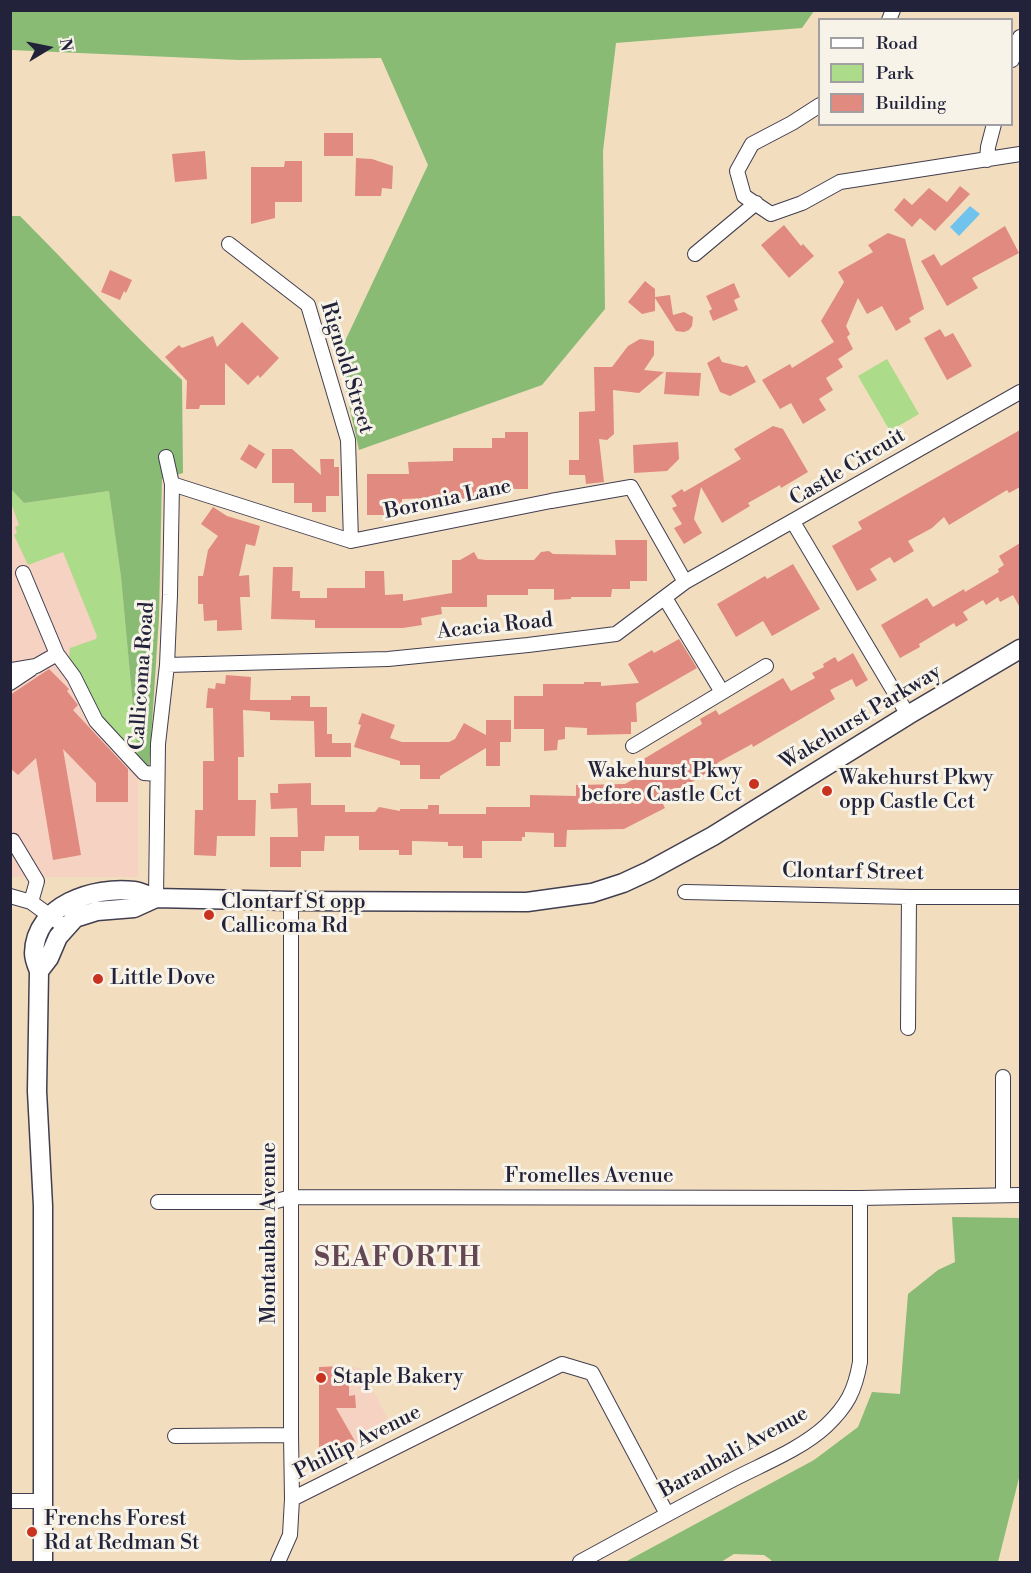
<!DOCTYPE html>
<style>
body{margin:0}
#map{position:relative;width:1031px;height:1573px;overflow:hidden;background:#f3ddbf;font-family:"Libre Bodoni",serif}
canvas{display:block}
.frame{position:absolute;inset:0;border:12px solid #22223b;pointer-events:none}
.legend{position:absolute;left:818px;top:18px;width:195px;height:108px;box-sizing:border-box;background:#f7f3e8;border:2px solid #a29fa3;margin:0;padding:8px 10px;list-style:none;font-size:18px;color:#22223b}
.legend li{display:flex;align-items:center;gap:12px;height:30px}
.legend b{width:30px;border:2px solid #a29fa3}
.north{position:absolute;left:18px;top:18px;width:60px;height:60px;-webkit-text-stroke:4px #f7f3e8;paint-order:stroke;rotate:80deg;font-size:16px;font-weight:700;line-height:24px;text-align:center;color:#22223b}
.north::after{content:'';display:block;margin:auto;width:21px;height:27px;background:#22223b;clip-path:polygon(50% 0,100% 100%,50% 72%,0 100%)}
</style>
<div id="map">
<canvas width="1031" height="1573"></canvas>
<div class="frame"></div>
<ul class="legend">
<li><b style="height:8px;background:#fff"></b>Road</li>
<li><b style="height:16px;background:#acdb89"></b>Park</li>
<li><b style="height:16px;background:#e18a7f"></b>Building</li>
</ul>
<div class="north">N</div>
</div>
<script>
const c = document.querySelector('canvas').getContext('2d');
c.lineJoin = 'round';
function fillPath(path, color) { c.fillStyle = color; c.fill(path, 'evenodd'); }
function strokePath(path, color, width, dash) { c.strokeStyle = color; c.lineWidth = width; c.lineCap = dash ? 'butt' : 'round'; c.setLineDash(dash || []); c.stroke(path); }
function drawText(font, color, halo, rows, align = 'center') {
  c.font = font + ' "Libre Bodoni",serif'; c.lineWidth = 6; c.setLineDash([]); c.textBaseline = 'middle'; c.strokeStyle = halo; c.fillStyle = color; for (const [text, x, y, turn = 0] of rows) {
    c.save(); c.translate(x, y); c.rotate((+turn || 0) * Math.PI / 180); c.textAlign = isNaN(turn) ? turn : align; if (halo) c.strokeText(text, 0, 0); c.fillText(text, 0, 0); c.restore();
  }
}
const built = new Path2D(`
 M11 472 138 484V877H11Z
 M319 1367H355L362 1369 388 1419 385 1427 328 1458 319 1453Z`);
const green = new Path2D(`
 M887 359 919 414 890 431 858 376Z
 M11 489 24 503 109 491 121 577 138 760 105 723 81 674 69 657 70 648 96 639 97 636 63 552 28 565 14 535 17 533 15 527 19 525 11 503Z`);
const forest = new Path2D(`
 M11 10H814V11L802 28 616 43 603 151 605 309 542 385 359 450 338 356 428 165 381 58 239 60 11 50Z
 M11 216H20C74 270 126 328 182 380L183 473 162 479 159 617 149 769 138 760 121 577 109 491 24 503 11 489Z
 M952 1217 1020 1218V1474L998 1562H772L771 1560 764 1555 734 1554 721 1562H627V1561L814 1460 858 1427 872 1392 900 1394 908 1294 938 1270 955 1262Z`);
const water = new Path2D(`
 M970 206 980 214 959 236 950 227Z`);
const building = new Path2D(`
 M324 133H353V156H324Z
 M205 151 207 179 175 182 172 154Z
 M356 158 372 159 393 166 392 189 382 188 381 196H355Z
 M285 161H302V202H275V218L251 224V167H284Z
 M960 186 970 194 935 231 920 218 912 227 894 210 904 198 912 205 929 188 947 202Z
 M784 225 801 246 803 244 814 256 789 278 761 245Z
 M1005 226 1019 253 972 278 978 288 947 306 921 261 934 254 941 266Z
 M888 233 905 239 924 309 909 318 911 322 896 331 882 306 867 314 858 298 846 326 850 334 847 337 853 349 838 359 843 367 826 378 833 390 819 399 826 410 803 424 791 403 780 409 762 380 790 364 792 368 834 342 821 321 844 282 838 272 873 252 868 245Z
 M110 270 132 280 126 293 124 291 120 300 101 292Z
 M645 281 655 289V297L670 295 673 315 684 312 693 317 692 326 689 330 684 332 676 331 655 298V311L642 314 628 302Z
 M734 283 740 297 734 300 738 310 713 321 709 311 712 309 706 296Z
 M242 322 279 358 260 378 258 375 248 385 225 363V405H200L199 409H186L187 381 165 357 179 345 182 348 213 336 217 347Z
 M940 329 945 337 953 333 972 366 947 380 924 338Z
 M640 339 654 341V355L644 370 664 372 639 393 613 390 614 434 607 440 599 439 604 482 586 484 585 475H569V460H579V412L595 411 594 367H612L628 346Z
 M719 356 722 362 743 367 747 365 756 382 730 396 720 392 707 363Z
 M666 372 701 373 699 396 664 394Z
 M773 426 783 429 808 472 781 488 780 485 748 503 750 506 722 523 701 487 694 519 702 533 684 544 674 528 682 524 672 508 677 506 671 496 682 489 684 492 741 459 734 449Z
 M1020 430V487L1009 493 1007 490 949 525 944 517 932 528 908 541 914 551 894 563 890 557 870 569 877 580 857 591 832 546 862 529 858 522Z
 M505 432H528V489H505V492H487L488 499H457V497L402 499V515H367V474H409L408 462 453 461V448H492V438H505Z
 M678 442 679 459 667 471 634 473 633 445Z
 M249 444 265 454 256 469 240 459Z
 M272 449H292L321 475 320 459H334V467H339V496H326V512H312V503H294V483H272Z
 M213 507 227 516 260 526 255 546 246 544 239 576 249 575 250 597H240L242 630 217 631V620L204 621 203 604H198V576H203L208 550 218 536 201 524Z
 M615 540H647V581H630V589H612L611 597H571V599L554 600V589H528V595H487V607H441L442 614 421 618 422 625 403 628H315V620L271 619 273 567H293L292 591H300V598H327V588H365V571H384L385 595 403 594V601L452 593V560H460L474 552 478 559 486 560H534L541 552 549 551 553 554 616 555Z
 M1020 543V608L1013 595 1000 602 998 597 986 605 983 600 963 612 968 620 956 627 954 623 919 644 920 647 900 658 881 625 927 598 933 607 964 589 965 592 999 572 998 569 1004 565 999 556Z
 M793 564 820 609 772 636 763 621 736 637 717 604 765 576 767 579Z
 M679 639 697 668 636 703 637 722H631V734L587 735V728L565 727V739L558 740 557 750 544 751V729H514V696H543V684H584V682H601V686L639 683 628 664 652 650 654 653Z
 M853 653 868 680 856 687 852 679 830 690 835 699 753 747 752 744 717 763 719 766 661 800 665 808 624 829 567 830 566 847H554V833L525 832V837H522V841H482V858H463V846H448V842L412 841V855H399V850H359V836H325L324 851H301V867H270V837H298L297 808 271 809 270 793H278V784L311 783V805H345V812H375L379 807 400 811V809H428V805H439V814H486V807H530V795L576 796V785L625 784 648 771 642 760 702 724 700 719 716 710 719 715 783 678 791 691 815 678 812 673 824 667 823 664 835 657 838 662Z
 M49 669 69 689 67 691 78 705 73 710 128 769V802H96V783L63 749 81 855 53 860 36 758 18 775 10 768V695Z
 M226 675 251 677 250 700H291V696H310V707H327V734H332V743H351V757H315L314 721 270 720V712L243 710 244 757H238V800H256L255 836H217L216 856 194 855 195 810H203V761H214L213 708H206L208 688 215 689 216 683 225 684Z
 M362 713 395 725 390 738 402 742H449L455 739 464 723 486 735V720H511V742H500V766H486V748L440 776V779H420V765H400V761L354 747 361 725 358 724Z
 M344 1366V1383H349V1396L355 1395 356 1408H336L356 1443 328 1458 319 1453V1367Z`);
const minor = new Path2D(`
 M889 20 893 10
 M1012 60 1020 37
 M820 105 792 123 752 144 737 171 744 196 771 214 802 203 840 182 1020 154
 M987 160 988 147 994 124
 M229 244 308 305 348 440 351 541
 M695 254 756 203
 M172 484 351 541 551 501 631 487 685 582
 M793 522 908 715
 M23 573 57 654 74 677 96 721 144 773 157 774
 M665 598 722 692
 M167 665 388 659 528 645 616 634 685 582 1020 392
 M12 670 36 666 57 654
 M10 683 31 669
 M633 746 766 666
 M10 842 13 841 37 881 31 902
 M685 892 909 897H1020
 M10 896 31 902 65 927
 M156 898 158 744 167 665 170 595 172 484 166 457
 M908 1028 909 897
 M1003 1077V1194
 M158 1202H273L291 1197 860 1198 1020 1195
 M175 1436 291 1435
 M292 1499 562 1364 592 1373 667 1514
 M10 1501H43
 M278 1562 290 1535 292 1499 291 1435V901
 M580 1562C631 1534 682 1506 734 1479 765 1463 801 1449 826 1426 847 1406 855 1391 860 1362V1198`);
const major = new Path2D(`
 M39 971 49 958 58 937 75 918 97 911 134 908 156 898
 M43 1562V1206L37 1091 39 971C37 966 34 959 34 953 35 905 94 886 134 891 141 892 149 896 156 898L291 901 527 902 592 893 623 883 649 871 713 836 908 715 1020 649`);
const markers = [
 [754,784,6,"#c8321e"],
 [827,791,6,"#c8321e"],
 [209,915,6,"#c8321e"],
 [98,979,6,"#c8321e"],
 [321,1378,6,"#c8321e"],
 [32,1532,6,"#c8321e"]
];
const streetNames = [
 ["Rignold Street",346,368,73],
 ["Castle Circuit",848,468,-31],
 ["Boronia Lane",448,500,-12],
 ["Acacia Road",495,627,-6],
 ["Callicoma Road",143,676,-86],
 ["Wakehurst Parkway",861,718,-31],
 ["Clontarf Street",853,873,1],
 ["Fromelles Avenue",589,1177],
 ["Montauban Avenue",270,1233,-90],
 ["Phillip Avenue",358,1443,-27],
 ["Baranbali Avenue",734,1453,-29]
];
const poiNames = [
 ["Wakehurst Pkwy",742,772,"right"],
 ["before Castle Cct",742,796,"right"],
 ["Wakehurst Pkwy",839,779],
 ["opp Castle Cct",839,803],
 ["Clontarf St opp",221,903],
 ["Callicoma Rd",221,927],
 ["Little Dove",110,979],
 ["Staple Bakery",333,1378],
 ["Frenchs Forest",44,1520],
 ["Rd at Redman St",44,1544]
];
const districtNames = [
 ["SEAFORTH",398,1260]
];
fillPath(built, '#f5d2c2');
fillPath(green, '#acdb89');
fillPath(forest, '#89bb75');
fillPath(water, '#6fc3ec');
fillPath(building, '#e18a7f');
strokePath(minor, '#413e4f', 16);
strokePath(major, '#413e4f', 21);
strokePath(minor, '#fff', 14);
strokePath(major, '#fff', 18);
for (const [x, y, r, color] of markers) { const dot = new Path2D(); dot.arc(x, y, r, 0, 2 * Math.PI); c.fillStyle = color; c.fill(dot); strokePath(dot, '#f7f3e8', 2); }
drawText('21px', '#22223b', '#f7f3e8', streetNames);
drawText('21px', '#22223b', '#f7f3e8', poiNames, 'left');
c.letterSpacing = '1.5px';
drawText('bold 27px', '#654653', '#f7f3e8', districtNames);
c.letterSpacing = '0px';
</script>
